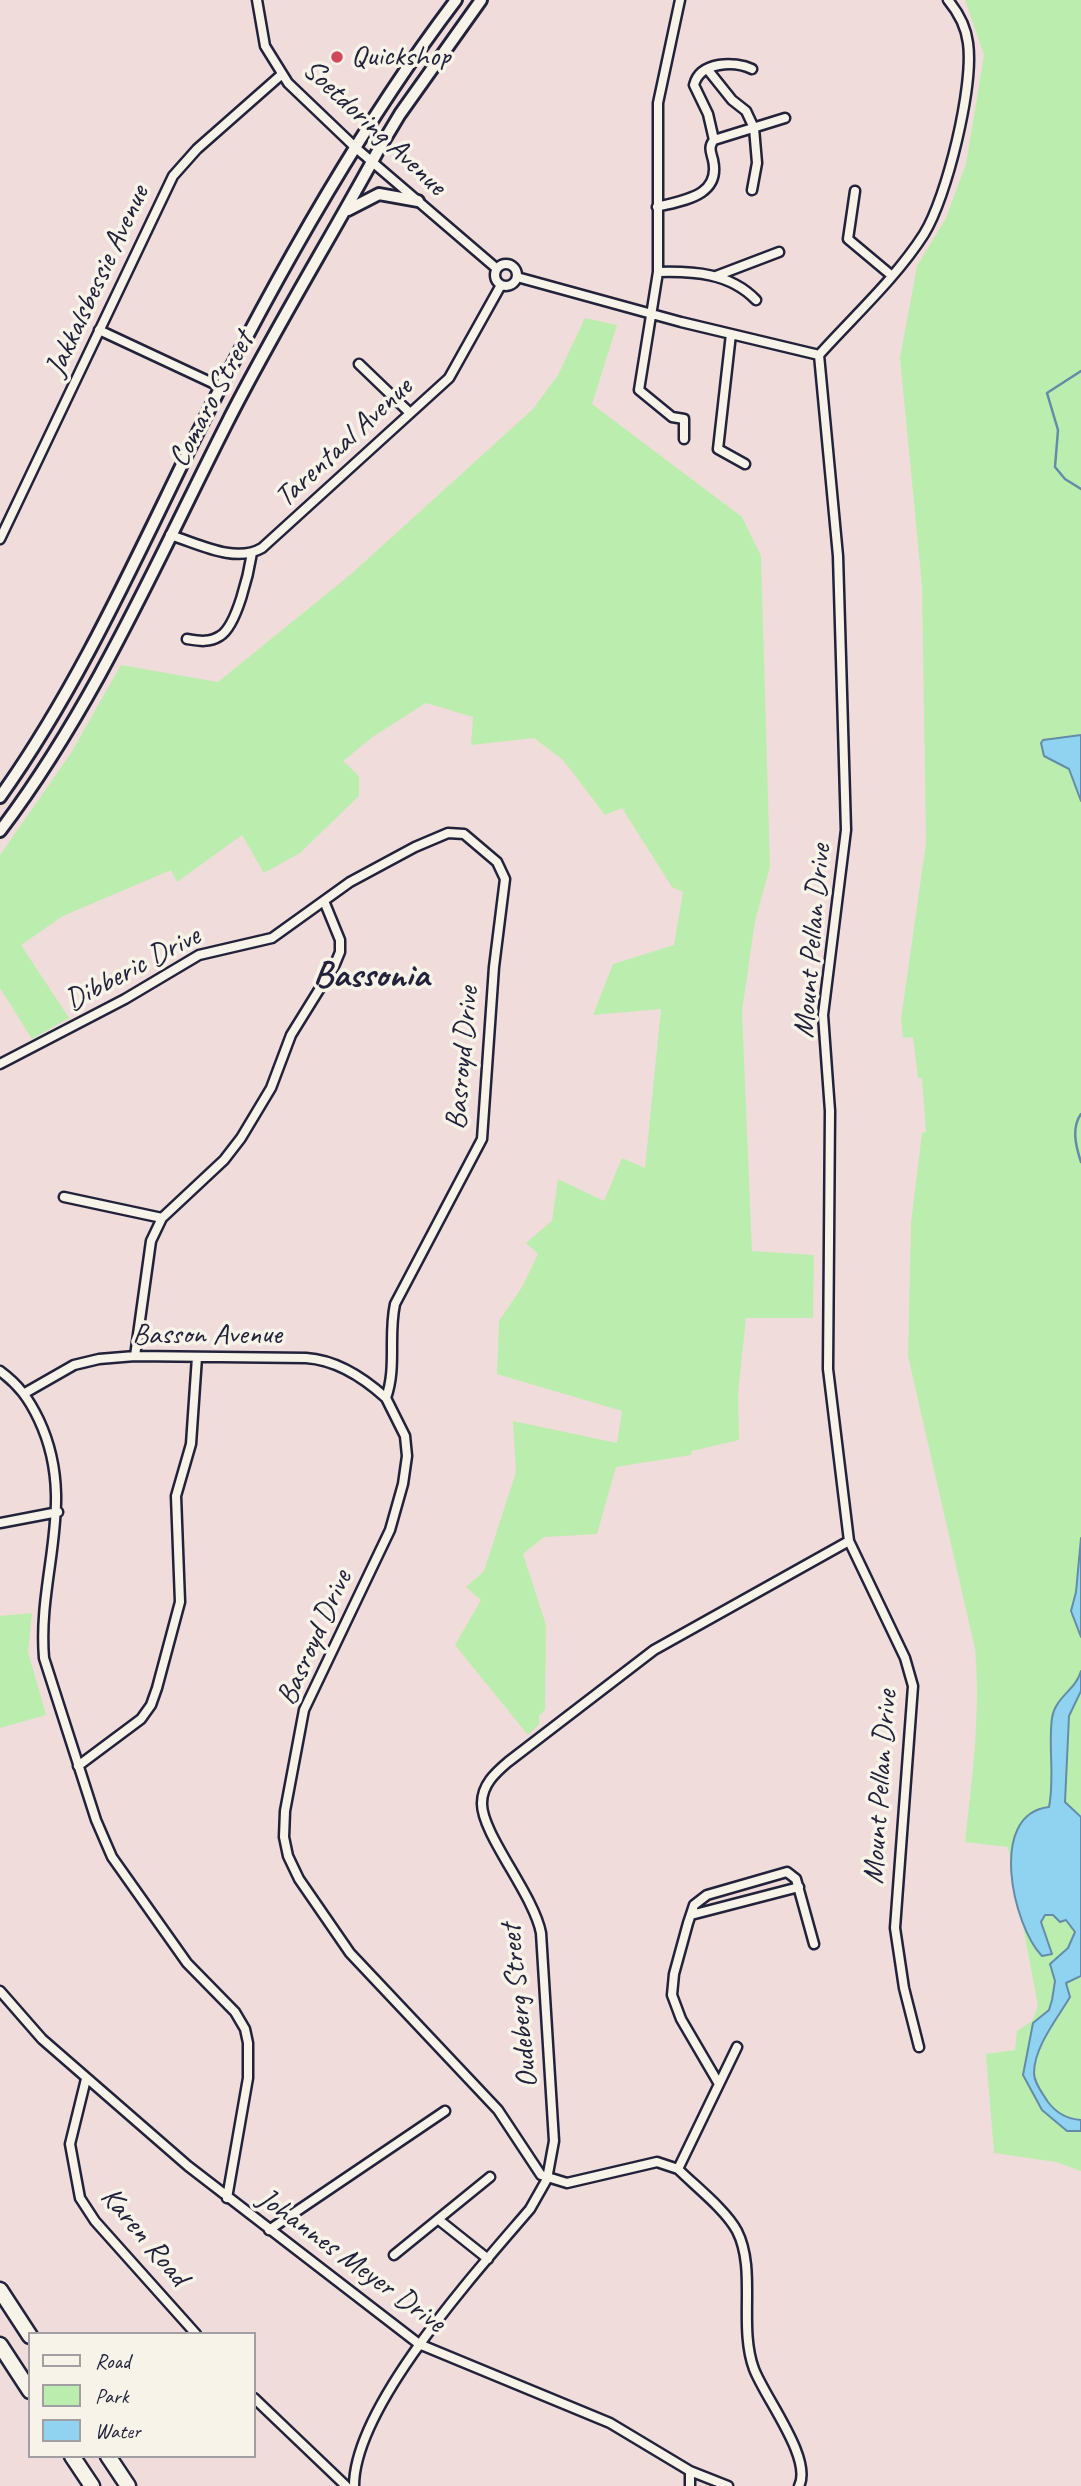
<!DOCTYPE html>
<style>
body{margin:0}
#map{position:relative;width:1081px;height:2486px;overflow:hidden;background:#f0dcda;font-family:Caveat,sans-serif}
canvas{display:block}
.legend{position:absolute;left:28px;top:2332px;width:228px;height:126px;box-sizing:border-box;background:#f7f3e8;border:2px solid #a29fa3;margin:0;padding:9px 12px;list-style:none;font-size:21px;color:#22223b}
.legend li{display:flex;align-items:center;gap:14px;height:35px}
.legend b{width:35px;border:2px solid #a29fa3}
</style>
<div id="map">
<canvas width="1081" height="2486"></canvas>
<ul class="legend">
<li><b style="height:9px;background:#f7f3e8"></b>Road</li>
<li><b style="height:19px;background:#bbeeae"></b>Park</li>
<li><b style="height:19px;background:#90d3f1"></b>Water</li>
</ul>
</div>
<script>
const c = document.querySelector('canvas').getContext('2d');
c.lineJoin = 'round';
function fillPath(path, color) { c.fillStyle = color; c.fill(path, 'evenodd'); }
function strokePath(path, color, width, dash) { c.strokeStyle = color; c.lineWidth = width; c.lineCap = dash ? 'butt' : 'round'; c.setLineDash(dash || []); c.stroke(path); }
function drawText(font, color, halo, rows, align = 'center') {
  c.font = font + ' Caveat,sans-serif'; c.lineWidth = 7; c.setLineDash([]); c.textBaseline = 'middle'; c.strokeStyle = halo; c.fillStyle = color; for (const [text, x, y, turn = 0] of rows) {
    c.save(); c.translate(x, y); c.rotate((+turn || 0) * Math.PI / 180); c.textAlign = isNaN(turn) ? turn : align; if (halo) c.strokeText(text, 0, 0); c.fillText(text, 0, 0); c.restore();
  }
}
const green = new Path2D(`
 M965 0H1081V2171L1056 2162 994 2153 986 2054 1015 2050 1017 2031 1032 2021 1038 2006 1008 1847 965 1842C972 1778 981 1713 975 1649L908 1356 911 1223 922 1133 926 1132 922 1078H918L913 1037 903 1038 901 1019 926 843 922 586 900 358 917 266 946 218 966 164 984 55Z
 M585 318 617 325 592 404 742 517 761 556 770 867 755 921 742 1011 752 1251 814 1255 813 1318H746L738 1393 739 1440 692 1451 691 1455 616 1467 597 1534 544 1537 523 1554 546 1625 545 1710 539 1716V1724L528 1735 455 1645 481 1600 466 1587 484 1571 516 1472 513 1421 617 1443 622 1411 497 1374 499 1321 522 1287 538 1254 526 1243 552 1221 558 1179 604 1201 622 1158 645 1168 661 1009 593 1015 613 964 674 945 683 892 672 887 622 808 605 815 563 760 534 738 471 745 473 717 426 703 374 736 343 761 359 776V796L300 853 264 873 242 835 177 882 171 870 63 916 21 945 69 1018 32 1039 0 988V855L71 753 121 665 218 682 350 575 533 409 558 375Z
 M32 1613 28 1652 46 1715 0 1728V1616Z`);
const water = new Path2D(`
 M1081 735V801L1069 769 1044 756 1041 743 1043 740Z
 M1081 1538V1637L1071 1611 1076 1592Z
 M1081 1671V1691L1069 1716 1065 1802 1081 1817V1976L1066 1983 1070 1997C1057 2019 1034 2047 1034 2073 1034 2083 1043 2094 1048 2102 1057 2114 1067 2119 1081 2120V2131H1067L1042 2110 1023 2075 1033 2023 1049 2010 1052 2000 1055 1981 1050 1964 1068 1948 1075 1932 1066 1920 1060 1922 1053 1915H1045L1041 1922 1052 1954 1042 1956C1013 1926 987 1814 1049 1807 1055 1777 1048 1747 1052 1718 1055 1697 1076 1690 1081 1671Z`);
const stream = new Path2D(`
 M1081 371 1047 393 1058 430 1055 467 1065 479 1081 489
 M1081 1114C1071 1128 1076 1147 1081 1162`);
const street = new Path2D(`
 M257 0 265 46 288 83 356 148 496 268
 M680 0 658 103V272L639 390 672 417 684 419V439
 M708 70 732 100 746 111 754 128 757 163 752 190
 M714 140 708 114 694 85C700 61 735 61 752 69
 M855 191 848 239 891 275
 M657 207C684 200 721 196 713 160 711 152 708 147 714 140L785 118
 M495 275a11 11 0 1 1 22 0a11 11 0 1 1-22 0Z
 M658 272C694 271 730 273 756 300
 M716 276 779 252
 M517 277 681 322 819 355
 M99 330 221 387
 M731 334 718 449 745 464
 M359 364 410 413
 M170 535C197 543 235 564 262 548L449 378 501 285
 M0 539 173 176 197 149 281 75
 M187 639C199 641 209 643 220 636 237 626 249 572 252 553
 M0 1064 125 999 199 955 272 938 350 882 415 847 448 833 464 834 497 862 505 879 494 967 482 1139 395 1304C388 1336 397 1367 386 1398L405 1436 407 1456 403 1484 390 1530 304 1710 285 1811 284 1837 288 1856 299 1879 350 1953 498 2110 541 2175 567 2183 657 2162 678 2169C695 2186 726 2210 737 2231 757 2270 738 2326 754 2369 765 2398 813 2459 799 2486
 M64 1197 162 1218
 M135 1356 151 1241 162 1218 224 1160 241 1138 271 1088 291 1035 335 964 340 952V940L324 901
 M0 1371C19 1385 29 1399 39 1420 78 1503 37 1574 44 1658L96 1820 112 1857 187 1963 235 2012 245 2029 248 2043V2078L227 2198
 M25 1393 74 1365 99 1359 135 1356 306 1358C337 1360 364 1378 386 1398
 M0 1523 58 1512
 M78 1766 141 1719 151 1705 157 1688 180 1602 176 1496 191 1444 197 1357
 M691 1915 799 1887
 M0 1991 42 2039 188 2166 419 2344 610 2423 690 2471 728 2486
 M919 2047 904 1988 895 1928 913 1686 905 1658 849 1541 828 1369 830 1111 823 1015 846 830 838 556 819 355C854 316 896 278 924 234 947 197 974 86 968 43 966 27 958 12 948 0
 M86 2079 70 2144 80 2198 95 2221 196 2334
 M719 2084 681 2019 672 1995 674 1974 688 1923 694 1905 707 1895 787 1872 796 1879 814 1944
 M678 2169 737 2047
 M439 2220 488 2259
 M269 2230 445 2111
 M394 2255 490 2177
 M254 2398 346 2486
 M354 2486C354 2406 478 2270 530 2209L547 2179 554 2141 541 1933C534 1895 481 1833 482 1803 482 1785 495 1773 508 1762L654 1650 849 1541
 M690 2486V2471`);
const secondary = new Path2D(`
 M348 210 379 194 418 201
 M0 797C79 686 134 562 194 440 268 291 355 133 456 0
 M0 831C94 707 157 561 227 423 274 330 329 241 379 149L400 114 481 0`);
const highway = new Path2D(`
 M0 2290 30 2336
 M0 2345 30 2391
 M72 2456 92 2486
 M108 2456 128 2486`);
const markers = [
 [337,57,7,"#d1495b"]
];
const poiNames = [
 ["Quickshop",351,57]
];
const streetNames = [
 ["Soetdoring Avenue",374,128,43],
 ["Jakkalsbessie Avenue",98,281,-65],
 ["Comaro Street",212,400,-62],
 ["Tarentaal Avenue",344,443,-43],
 ["Mount Pellan Drive",813,941,-85],
 ["Dibberic Drive",133,969,-28],
 ["Basroyd Drive",463,1058,-85],
 ["Basson Avenue",207,1335],
 ["Basroyd Drive",315,1638,-66],
 ["Mount Pellan Drive",881,1787,-86],
 ["Oudeberg Street",520,2006,-96],
 ["Karen Road",144,2237,50],
 ["Johannes Meyer Drive",351,2261,36]
];
const districtNames = [
 ["Bassonia",371,976]
];
fillPath(green, '#bbeeae');
fillPath(water, '#90d3f1');
strokePath(water, '#648ca8', 2);
strokePath(stream, '#648ca8', 2.5);
strokePath(street, '#22223b', 13);
strokePath(secondary, '#22223b', 16);
strokePath(highway, '#22223b', 19);
strokePath(street, '#f7f3e8', 8);
strokePath(secondary, '#f7f3e8', 10);
strokePath(highway, '#f7f3e8', 14);
for (const [x, y, r, color] of markers) { const dot = new Path2D(); dot.arc(x, y, r, 0, 2 * Math.PI); c.fillStyle = color; c.fill(dot); strokePath(dot, '#f7f3e8', 2.5); }
drawText('30px', '#22223b', '#f7f3e8', poiNames, 'left');
drawText('30px', '#22223b', '#f7f3e8', streetNames);
drawText('bold 37px', '#22223b', '#f7f3e8', districtNames);
</script>
